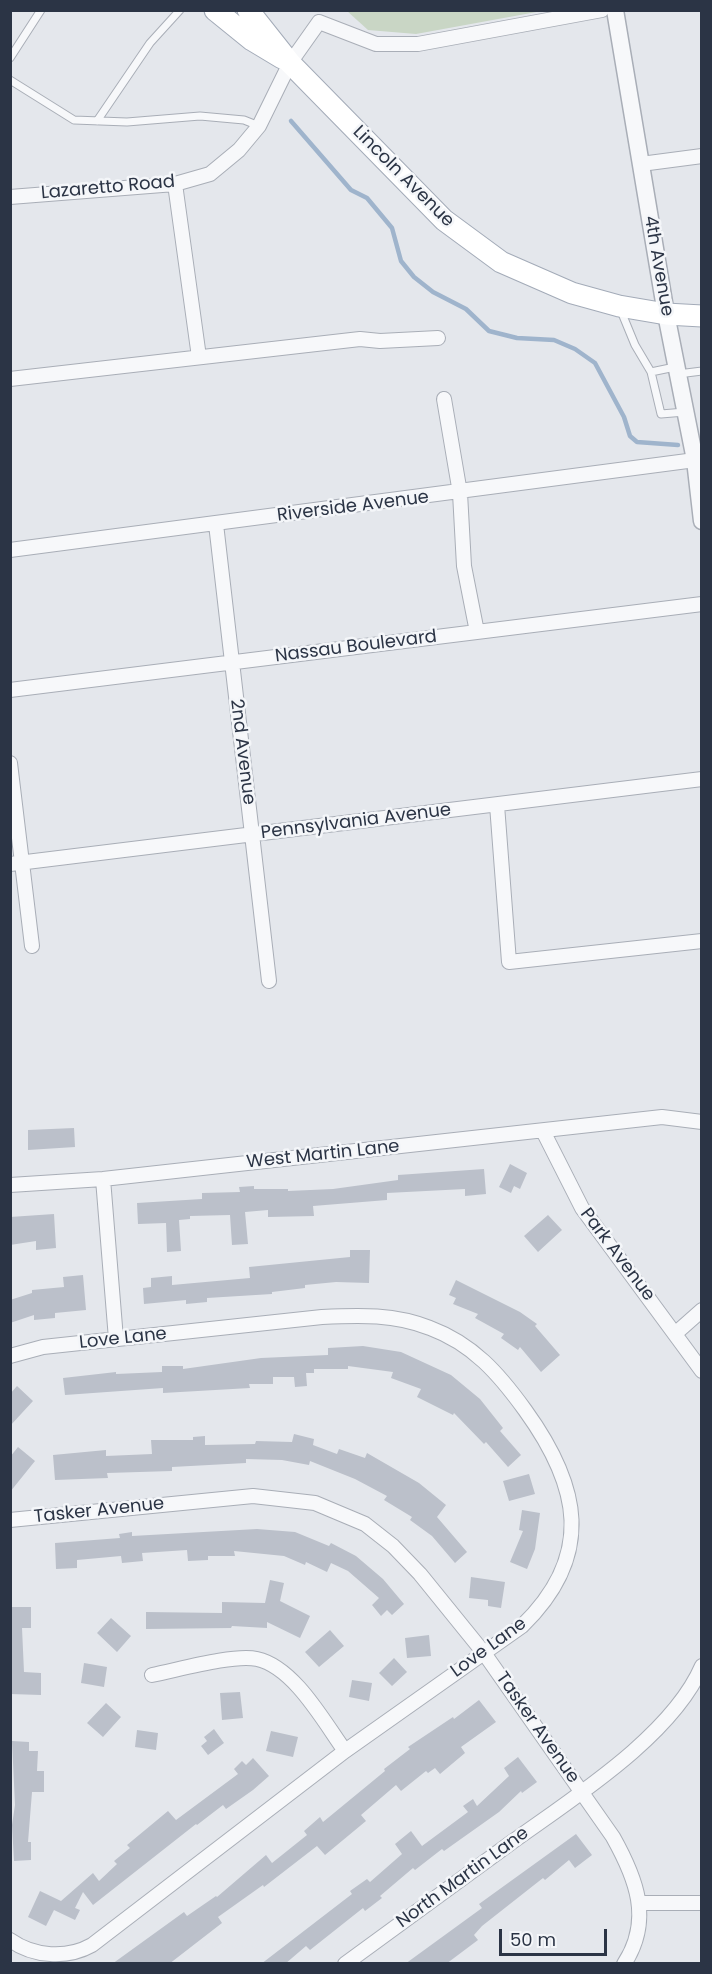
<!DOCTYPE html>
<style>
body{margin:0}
#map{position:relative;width:712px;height:1974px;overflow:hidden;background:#e4e7ec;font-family:Poppins,sans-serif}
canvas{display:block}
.frame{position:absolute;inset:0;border:12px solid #2b3445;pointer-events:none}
.scale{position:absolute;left:499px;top:1929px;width:108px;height:27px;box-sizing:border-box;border:3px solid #2b3445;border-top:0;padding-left:8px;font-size:18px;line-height:21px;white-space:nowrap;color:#2b3445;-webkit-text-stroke:4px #f4f6f9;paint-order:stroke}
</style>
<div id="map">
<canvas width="712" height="1974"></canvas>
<div class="frame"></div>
<div class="scale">50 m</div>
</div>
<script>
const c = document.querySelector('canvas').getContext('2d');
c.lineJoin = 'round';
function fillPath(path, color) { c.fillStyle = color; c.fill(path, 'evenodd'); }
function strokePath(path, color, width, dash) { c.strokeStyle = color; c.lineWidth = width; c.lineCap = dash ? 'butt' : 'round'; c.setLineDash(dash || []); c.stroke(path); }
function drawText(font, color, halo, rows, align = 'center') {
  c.font = font + ' Poppins,sans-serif'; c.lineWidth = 5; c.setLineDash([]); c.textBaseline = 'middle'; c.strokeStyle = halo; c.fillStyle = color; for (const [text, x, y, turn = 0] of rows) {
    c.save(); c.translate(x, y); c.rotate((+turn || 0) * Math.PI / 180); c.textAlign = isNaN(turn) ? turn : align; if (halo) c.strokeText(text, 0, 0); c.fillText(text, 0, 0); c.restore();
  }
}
const green = new Path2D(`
 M347 11H542L416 34 368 30Z`);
const stream = new Path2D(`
 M291 121 351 190 367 198 392 228 401 261 414 277 433 292 466 309 489 331 517 338 554 340 575 349 595 363 624 417 630 436 637 442 678 445`);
const building = new Path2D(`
 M74 1128 75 1147 28 1150V1130Z
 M510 1164 527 1173 520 1189 514 1186 511 1193 499 1187Z
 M484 1169 486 1194 465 1196V1189L387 1193V1200L313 1206 314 1216 268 1217V1210L245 1212 248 1244 232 1245 230 1215 190 1216V1219L179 1220 181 1251 167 1252 166 1223 138 1224 137 1203 202 1199V1193L240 1192 239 1187 254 1186V1189H288V1191L333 1189 398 1180V1175Z
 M54 1214 56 1248 36 1250V1241L10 1245V1217Z
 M548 1215 562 1230 538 1252 524 1236Z
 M350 1250H370L369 1283 336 1282 305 1285V1288L272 1292V1294L207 1298V1302L186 1304V1300L144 1304 143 1288 151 1287V1278L172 1276V1285L250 1278 249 1267 350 1257Z
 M83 1275 86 1310 55 1313V1318L34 1320V1315L10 1323V1300L32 1293V1290L64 1287 63 1277Z
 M456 1280 520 1312 537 1324 535 1326 560 1355 541 1372 520 1347 518 1350 501 1338 504 1334 475 1318 478 1314 453 1304 456 1298 449 1295Z
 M363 1346 401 1352 451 1375 480 1399 503 1428 500 1431 521 1455 508 1467 486 1442 484 1444 454 1413 453 1415 417 1397 421 1389 391 1378 393 1372 348 1366V1369H314V1373H306L307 1386 295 1387 294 1377H273V1384H249L250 1388 163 1393V1388L65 1395 63 1378 116 1372V1374L162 1372V1366H183V1369L261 1358 328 1355V1348Z
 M17 1386 33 1401 10 1426V1394Z
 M294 1434 314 1439 313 1445 337 1454 339 1449 365 1458 367 1453 419 1483 446 1505 437 1517 467 1552 455 1563 432 1536 410 1520 412 1517 384 1500 387 1496 355 1479 310 1461 309 1465 282 1460 246 1459V1463L172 1467V1471L107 1473 108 1478 55 1480 53 1455 106 1450V1456L152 1454 151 1440H193V1437L205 1436V1445L255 1444 256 1441 292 1442Z
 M18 1447 35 1461 10 1492V1457Z
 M529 1474 535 1494 509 1501 503 1481Z
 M522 1510 540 1513 535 1549 527 1569 510 1562 523 1531 519 1530Z
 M257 1529 295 1532 329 1546 331 1543 356 1556 383 1579 404 1604 392 1615 387 1610 381 1616 372 1605 379 1598 348 1571 331 1563 327 1572 306 1562 305 1565 284 1556 234 1551 235 1556H208V1560L188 1561 187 1550 142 1553 143 1561 122 1563 121 1556 77 1560V1568L56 1569 55 1543 120 1538 119 1534 132 1532V1536Z
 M471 1577 505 1582 501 1608 488 1606V1600L469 1598Z
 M270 1580 284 1583 280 1601 310 1616 300 1638 267 1622V1628L232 1626 231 1628 146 1629V1612L222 1613V1602L265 1603Z
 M10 1607H31V1628H22L24 1672 41 1673V1695L10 1694Z
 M111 1618 131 1636 117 1652 97 1633Z
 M330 1630 344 1646 319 1667 305 1652Z
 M429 1635 431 1656 407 1658 405 1638Z
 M394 1658 407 1672 392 1686 379 1673Z
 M84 1663 107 1667 104 1687 81 1683Z
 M352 1680 372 1683 369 1701 349 1697Z
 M240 1692 243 1718 222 1720 220 1693Z
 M479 1700 496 1722 461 1747 465 1753 440 1774 435 1768 428 1773 426 1771 401 1791 396 1785 361 1815 366 1821 325 1855 317 1846 264 1887 263 1885 218 1917 222 1923 169 1964H112L184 1912 187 1916 216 1896 217 1897 266 1855 272 1863 307 1835 304 1831 320 1817 323 1822 385 1771 384 1769 410 1749 408 1747 453 1717 454 1719Z
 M106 1703 121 1717 103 1737 87 1723Z
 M214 1729 224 1743 208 1755 201 1746 207 1741 204 1737Z
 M137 1730 158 1733 156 1750 135 1747Z
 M271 1731 298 1737 293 1757 266 1751Z
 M12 1741 29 1742V1751H38L37 1771H44V1792H32L28 1842H31V1860L14 1861 12 1825 15 1805Z
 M518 1757 537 1782 522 1793 521 1791 499 1812 444 1851 442 1849 415 1870 413 1868 380 1896 382 1898 365 1911 363 1908 310 1950 306 1946 285 1964H261L352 1894 350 1891 367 1879 370 1882 402 1854 395 1844 411 1831 422 1846 468 1812 463 1806 473 1799 477 1806 509 1776 504 1768Z
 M253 1758 269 1776 253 1790 226 1809 223 1805 197 1825 196 1824 93 1905 83 1892 75 1908 80 1910 75 1920 54 1910 46 1926 28 1917 40 1891 61 1901 93 1873 99 1881 117 1864 114 1861 130 1848 127 1845 168 1811 176 1820 238 1774 234 1769 242 1761 246 1765Z
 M576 1834 592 1855 575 1868 569 1860 545 1880 543 1878 482 1926 474 1935 478 1940 446 1964H405L482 1908 479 1904 497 1891Z`);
const service = new Path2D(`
 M10 58 41 10
 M10 80 74 120 127 122 200 116 244 120 259 126
 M97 121 150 43 180 10
 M621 311 635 345 651 372 661 414 685 412
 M651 372 675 367
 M678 374 702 371`);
const minor = new Path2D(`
 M319 22 376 44H418L602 10
 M641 164 702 156
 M175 184 199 357
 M10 197 175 184 210 174 239 150 259 126 290 63 319 22
 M10 379 360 339 380 341 438 338
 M444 399 460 493 464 566 477 632
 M216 524 269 981
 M10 550 695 460
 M10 690 702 604
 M10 763 32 946
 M497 805 509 962 702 941
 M10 864 702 779
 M543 1131 582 1208 702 1371
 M103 1179 116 1339
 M10 1185 103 1179 662 1117 702 1122
 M676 1333 702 1310
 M10 1356 43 1347 322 1317C360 1315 395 1314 430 1328 473 1344 499 1374 525 1410 580 1486 595 1555 522 1626L345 1751 92 1945C67 1959 34 1957 10 1940
 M10 1520 253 1496 315 1503 365 1524 393 1546 420 1574 484 1653 613 1837C636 1878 653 1920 624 1964
 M152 1675C178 1670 233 1654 257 1659 294 1667 324 1722 345 1751
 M641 1903H702
 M345 1964C401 1923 456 1883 512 1842 573 1798 672 1736 702 1666`);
const tertiary = new Path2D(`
 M615 10 666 314 695 460 702 521`);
const primary = new Path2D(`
 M215 10 252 40 282 58
 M248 10 290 63 444 220 501 262 572 293 619 306 666 314 702 316`);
const streetNames = [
 ["Lincoln Avenue",403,177,45],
 ["Lazaretto Road",108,188,-5],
 ["4th Avenue",658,266,80],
 ["Riverside Avenue",353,507,-7],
 ["Nassau Boulevard",356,647,-7],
 ["2nd Avenue",242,752,83],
 ["Pennsylvania Avenue",356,822,-7],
 ["West Martin Lane",323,1155,-6],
 ["Park Avenue",617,1255,53],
 ["Love Lane",123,1339,-6],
 ["Tasker Avenue",99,1511,-6],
 ["Love Lane",489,1648,-36],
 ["Tasker Avenue",537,1728,55],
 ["North Martin Lane",463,1878,-36]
];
fillPath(green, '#c9d6c5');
strokePath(stream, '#9fb4cc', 4.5);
fillPath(building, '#bbc0ca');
strokePath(service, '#a9aeb7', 9);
strokePath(minor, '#a9aeb7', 16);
strokePath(tertiary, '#a9aeb7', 19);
strokePath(primary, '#a3abb8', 23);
strokePath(service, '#f7f8fa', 7);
strokePath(minor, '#f7f8fa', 14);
strokePath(tertiary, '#f7f8fa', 16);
strokePath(primary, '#fff', 21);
drawText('18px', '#2b3445', '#f4f6f9', streetNames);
</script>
